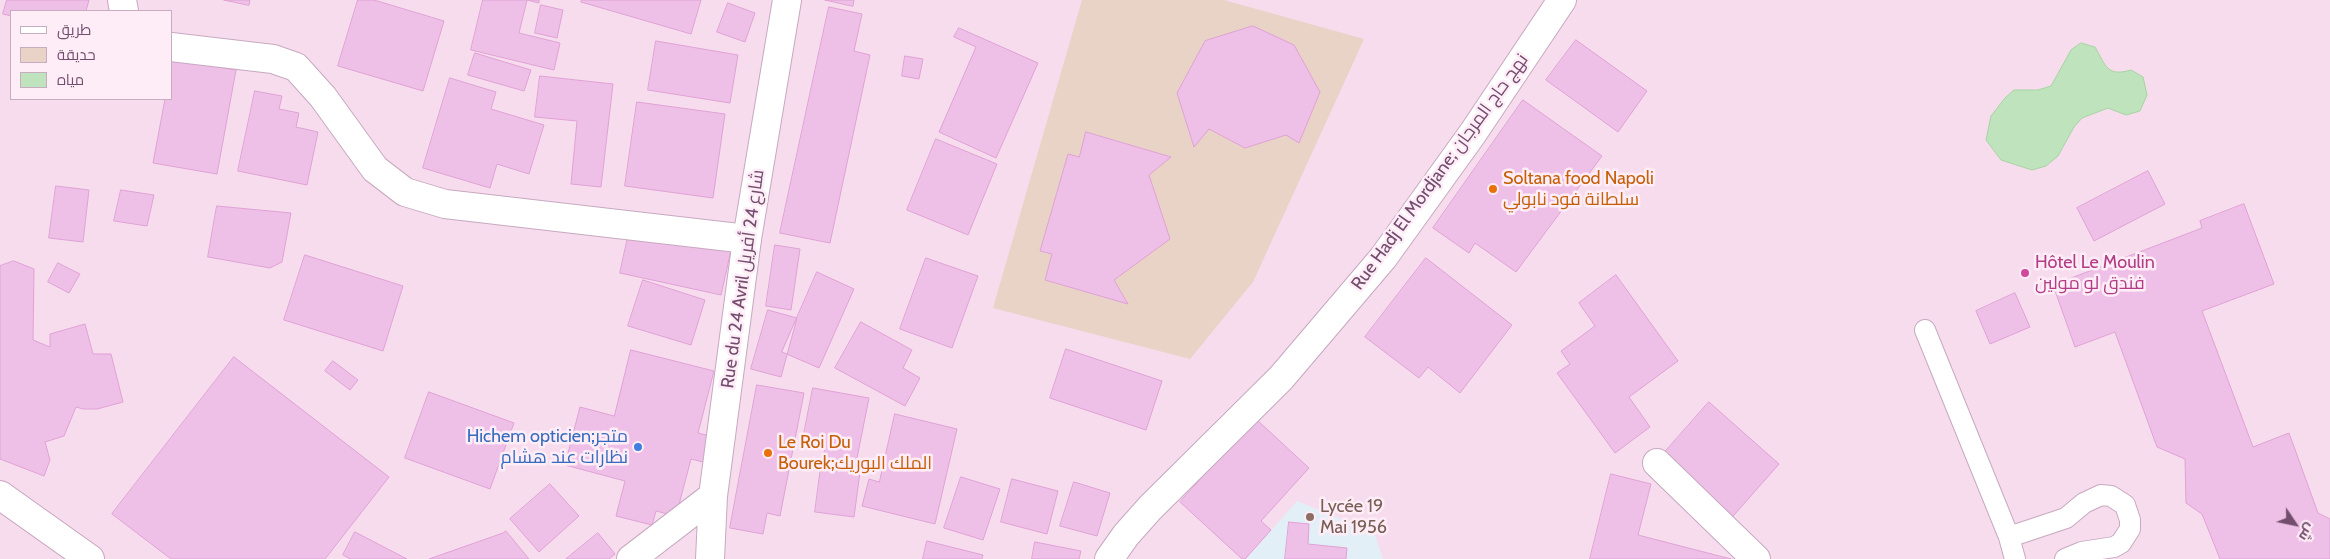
<!DOCTYPE html>
<meta charset="utf-8">
<style>
body{margin:0}
#map{position:relative;width:2330px;height:559px;overflow:hidden;background:#fbe7f3;font-family:Cabin,Cairo,sans-serif}
canvas{display:block}
.legend{position:absolute;left:10px;top:10px;width:162px;height:90px;box-sizing:border-box;background:#feedf7;border:1px solid #c6adc0;margin:0;padding:6px 9px;list-style:none;font-size:15px;color:#734d6e}
.legend li{display:flex;align-items:center;gap:10px;height:25px}
.legend b{width:25px;border:1px solid #c6adc0}
.north{position:absolute;left:2270px;top:499px;width:50px;height:50px;-webkit-text-stroke:4px #feedf7;paint-order:stroke;rotate:124deg;font-size:14px;font-weight:700;line-height:20px;text-align:center;color:#734d6e}
.north::after{content:'';display:block;margin:auto;width:18px;height:22px;background:#734d6e;clip-path:polygon(50% 0,100% 100%,50% 72%,0 100%)}
</style>
<div id="map">
<canvas width="2330" height="559"></canvas>
<ul class="legend">
<li><b style="height:6px;background:#fff"></b>طريق</li>
<li><b style="height:14px;background:#e8d3c6"></b>حديقة</li>
<li><b style="height:14px;background:#bfe3bc"></b>مياه</li>
</ul>
<div class="north">ش</div>
</div>
<script>
const c = document.querySelector('canvas').getContext('2d');
c.lineJoin = 'round';
function fillPath(path, color) { c.fillStyle = color; c.fill(path, 'evenodd'); }
function strokePath(path, color, width, dash) { c.strokeStyle = color; c.lineWidth = width; c.lineCap = dash ? 'butt' : 'round'; c.setLineDash(dash || []); c.stroke(path); }
function drawText(font, color, halo, rows, align = 'center') {
  c.font = font + ' Cabin,Cairo,sans-serif'; c.lineWidth = 5; c.setLineDash([]); c.textBaseline = 'middle'; c.strokeStyle = halo; c.fillStyle = color; for (const [text, x, y, turn = 0] of rows) {
    c.save(); c.translate(x, y); c.rotate((+turn || 0) * Math.PI / 180); c.textAlign = isNaN(turn) ? turn : align; if (halo) c.strokeText(text, 0, 0); c.fillText(text, 0, 0); c.restore();
  }
}
const residential = new Path2D(`
 M0 0H2330V559H0ZM11 11H171V99H11Z`);
const education = new Path2D(`
 M1297 501 1374 532 1383 559H1246Z`);
const green = new Path2D(`
 M1082 0H1224L1364 39 1253 282 1190 359 993 308Z`);
const water = new Path2D(`
 M2081 43 2095 47C2106 66 2107 77 2131 70L2143 77 2147 95 2140 111 2126 115 2108 108 2082 118 2074 127 2058 156 2046 166 2032 170 2001 160 1986 140 1991 116 2005 98 2014 90H2038L2051 86 2071 50Z`);
const building = new Path2D(`
 M7 0H89L86 11H11V16L3 14Z
 M224 0H250L249 5Z
 M358 0H374L444 21 423 91 338 66Z
 M483 0H539V3L527 0 519 33 560 43 554 70 471 50Z
 M582 0H701L691 34 581 2Z
 M825 0H854L853 6Z
 M728 3 755 13 745 42 717 32Z
 M541 5 563 10 557 38 535 33Z
 M829 7 862 14 854 51 870 55 830 243 780 233Z
 M1253 26 1294 45 1320 92 1299 143 1286 135 1245 148 1209 129 1194 147 1177 93 1205 41Z
 M959 28 1038 63 996 158 939 132 976 47 954 37Z
 M1576 40 1647 91 1618 132 1546 80Z
 M656 41 738 55 730 103 648 90Z
 M475 53 531 70 524 91 468 75Z
 M905 56 923 59 919 79 902 76Z
 M172 59 236 70 217 174 153 163 165 99H171Z
 M540 76 613 84 601 187 571 184 577 121 535 117Z
 M450 78 496 92 491 109 544 125 529 174 497 164 490 188 423 168Z
 M255 91 282 96 279 109 299 113 296 127 318 132 307 185 238 171Z
 M1523 100 1602 156 1516 272 1475 243 1469 253 1433 228Z
 M637 102 725 114 713 198 625 186Z
 M1086 132 1171 157 1149 175 1170 239 1114 280 1128 304 1045 280 1052 254 1040 251 1068 154 1079 157Z
 M936 139 997 164 968 235 907 210Z
 M2148 171 2165 204 2094 241 2077 208Z
 M56 186 89 190 83 242 49 238Z
 M121 190 154 195 147 226 114 221Z
 M2244 204 2274 284 2202 311 2253 447 2289 433 2318 513 2330 519V559H2220L2202 514 2186 503 2185 459 2157 447 2115 332 2075 347 2053 285 2202 228 2200 221Z
 M217 206 291 213 282 262 270 268 208 257Z
 M630 228 731 250 721 295 620 273Z
 M775 245 800 249 791 310 766 306Z
 M305 255 403 286 383 351 284 320Z
 M926 258 978 276 952 348 900 329Z
 M1426 258 1512 325 1460 393 1428 367 1419 378 1365 337Z
 M14 261 34 269 33 340 50 347V334L85 324 93 354H111L123 402 97 409H83L76 407 64 436 45 442 50 460 44 476 0 459V266Z
 M58 263 80 274 69 293 48 282Z
 M817 272 854 289 819 368 782 352Z
 M1616 275 1678 361 1629 397 1650 427 1615 453 1557 373 1570 364 1561 351 1595 326 1579 303Z
 M643 280 705 300 691 345 628 326Z
 M2015 293 2030 327 1990 344 1976 311Z
 M768 310 797 318 781 377 751 369Z
 M861 322 912 350 903 368 920 378 905 406 835 368Z
 M1066 349 1162 381 1146 430 1050 398Z
 M631 350 714 371 698 433 710 436 703 462 691 459 676 516 656 511 652 525 616 516 625 481 565 465 580 407 614 416Z
 M234 357 389 477 325 559H171L112 514Z
 M333 361 358 380 350 390 325 371Z
 M757 385 804 393 780 516 767 513 763 534 730 528Z
 M813 388 869 398 855 468 822 462 825 448 802 444Z
 M429 392 514 423 490 489 405 458Z
 M1709 402 1779 464 1727 523 1657 461Z
 M895 414 957 429 935 524 862 506 869 479 879 482Z
 M1256 419 1309 468 1261 521 1271 530 1245 559H1242L1180 502Z
 M821 467 860 472 854 517 815 512Z
 M1611 474 1651 484 1638 535 1731 559H1590Z
 M961 477 1000 489 983 540 944 528Z
 M1012 479 1058 491 1047 534 1001 522Z
 M1074 482 1110 493 1097 536 1060 526Z
 M550 484 579 516 539 552 510 519Z
 M1289 522 1309 524 1308 544 1347 548 1346 559H1285Z
 M506 531 529 559H429L503 533Z
 M355 532 407 559H350L343 555Z
 M598 533 615 554 609 559H566Z
 M927 541 983 555 982 559H923Z
 M1035 542 1081 551 1079 559H1032Z`);
const service = new Path2D(`
 M1925 330 2009 537 2015 559
 M2009 537 2066 518 2084 503 2101 495 2111 496 2125 505 2130 520V529L2121 543 2114 547 2082 552 2065 559`);
const minor = new Path2D(`
 M122 0 124 11
 M171 47 273 59 296 67 323 97 375 169 405 192 445 204 747 239
 M1657 463 1756 559`);
const tertiary = new Path2D(`
 M631 559 713 496
 M710 559 713 496 747 239 787 0
 M1109 559 1126 535 1150 508 1281 378 1383 258 1473 133 1562 0`);
const secondary = new Path2D(`
 M0 495 90 559`);
const markers = [
 [1493,189,5,"#e8710a"],
 [2025,273,5,"#d1479c"],
 [638,447,5,"#3f7fe0"],
 [768,453,5,"#e8710a"],
 [1310,517,5,"#8d6e63"]
];
const streetNames = [
 ["Rue Hadj El Mordjane; نهج حاج المرجان",1440,172,-54],
 ["Rue du 24 Avril شارع 24 أفريل",743,279,-82]
];
const foodNames = [
 ["Soltana food Napoli",1503,179],
 ["سلطانة فود نابولي",1503,200],
 ["Le Roi Du",778,443],
 ["Bourek;الملك البوريك",778,464]
];
const hotelNames = [
 ["Hôtel Le Moulin",2035,263],
 ["فندق لو مولين",2035,284]
];
const shopNames = [
 ["Hichem opticien;متجر",628,437],
 ["نظارات عند هشام",628,458]
];
const educationNames = [
 ["Lycée 19",1320,507],
 ["Mai 1956",1320,528]
];
fillPath(residential, '#f7dcee');
fillPath(education, '#e3eff7');
fillPath(green, '#e8d3c6');
fillPath(water, '#bfe3bc');
strokePath(water, '#a7d5a3', 1);
fillPath(building, '#efc0e7');
strokePath(building, '#e0a2d6', 1);
strokePath(service, '#c7a9c1', 22);
strokePath(minor, '#c7a9c1', 30);
strokePath(tertiary, '#c7a9c1', 30);
strokePath(secondary, '#c8a4c0', 30);
strokePath(service, '#fff', 20);
strokePath(minor, '#fff', 28);
strokePath(tertiary, '#fff', 28);
strokePath(secondary, '#fff', 28);
for (const [x, y, r, color] of markers) { const dot = new Path2D(); dot.arc(x, y, r, 0, 2 * Math.PI); c.fillStyle = color; c.fill(dot); strokePath(dot, '#feedf7', 2); }
drawText('18px', '#734d6e', '#feedf7', streetNames);
drawText('18px', '#c56008', '#feedf7', foodNames, 'left');
drawText('18px', '#b23c85', '#feedf7', hotelNames, 'left');
drawText('18px', '#366cbe', '#feedf7', shopNames, 'right');
drawText('18px', '#785e54', '#feedf7', educationNames, 'left');
</script>
